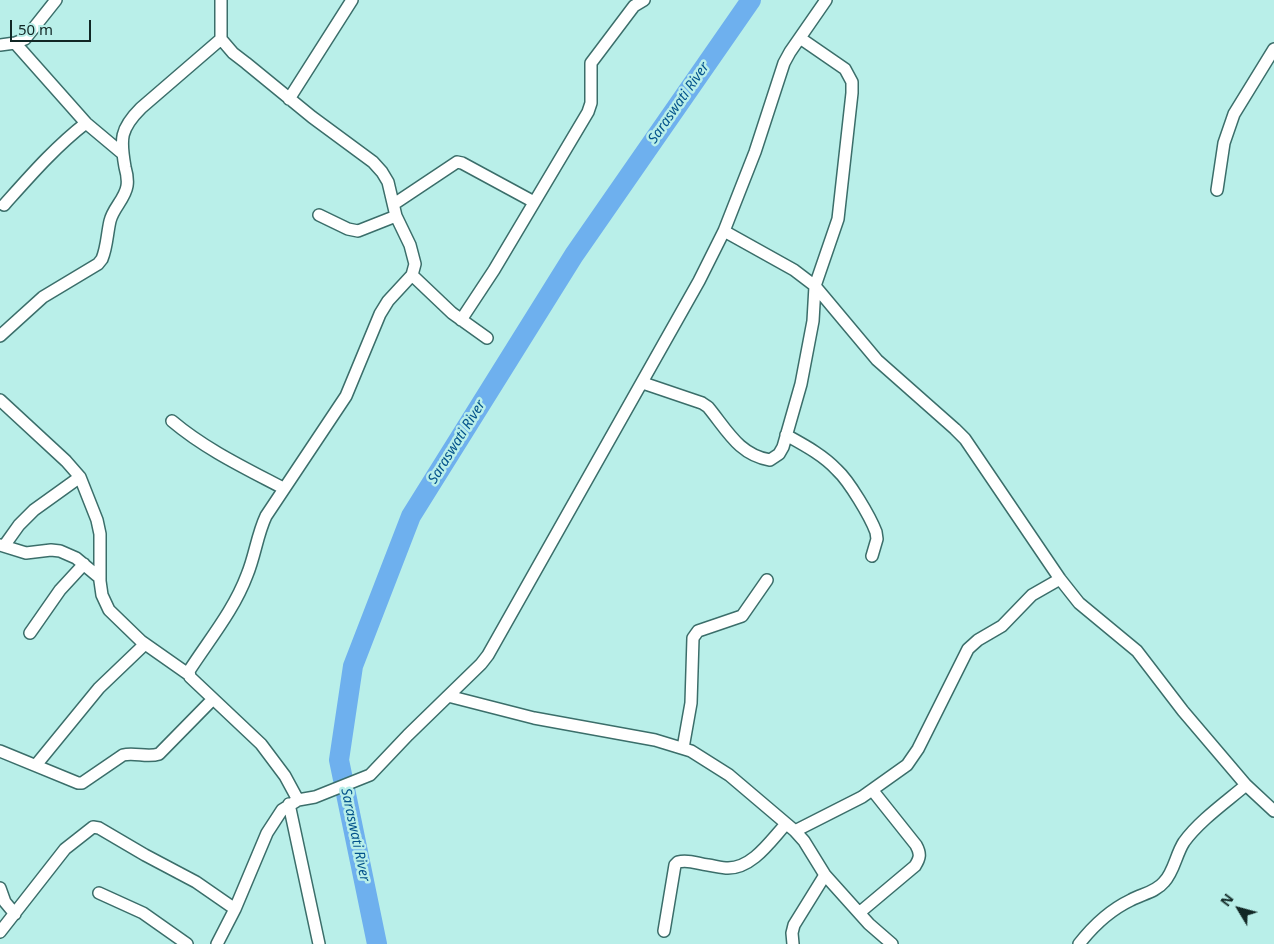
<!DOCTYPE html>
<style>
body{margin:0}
#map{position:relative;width:1274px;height:944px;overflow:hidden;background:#b9efe9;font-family:"Noto Sans",sans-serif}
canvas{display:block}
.north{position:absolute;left:1214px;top:884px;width:50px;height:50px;-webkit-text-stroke:4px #b9efe9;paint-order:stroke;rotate:307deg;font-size:14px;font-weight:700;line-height:20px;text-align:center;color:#112725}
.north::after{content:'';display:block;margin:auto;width:18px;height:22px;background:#112725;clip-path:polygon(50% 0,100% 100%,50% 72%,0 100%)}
.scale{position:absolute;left:10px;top:20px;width:81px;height:22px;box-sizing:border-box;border:2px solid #112725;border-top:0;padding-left:6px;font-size:15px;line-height:18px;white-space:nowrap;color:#112725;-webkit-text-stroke:4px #b9efe9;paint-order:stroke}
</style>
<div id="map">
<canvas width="1274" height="944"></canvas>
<div class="north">N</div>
<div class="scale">50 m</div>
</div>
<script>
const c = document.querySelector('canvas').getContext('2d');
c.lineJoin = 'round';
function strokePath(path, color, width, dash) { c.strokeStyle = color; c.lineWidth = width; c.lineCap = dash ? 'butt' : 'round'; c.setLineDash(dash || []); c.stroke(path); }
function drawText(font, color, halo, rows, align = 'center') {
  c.font = font + ' "Noto Sans",sans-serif'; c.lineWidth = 5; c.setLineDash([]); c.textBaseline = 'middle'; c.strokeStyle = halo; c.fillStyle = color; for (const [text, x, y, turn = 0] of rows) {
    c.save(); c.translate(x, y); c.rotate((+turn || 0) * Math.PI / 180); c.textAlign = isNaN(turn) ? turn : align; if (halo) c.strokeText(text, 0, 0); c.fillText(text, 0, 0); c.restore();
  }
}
const river = new Path2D(`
 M377 944 339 760 353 666 411 516 574 255 751 0`);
const minor = new Path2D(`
 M221 0V39L233 53 246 63 312 117 373 162 382 172 388 182 396 216 410 245 415 264 412 275 388 301 380 314 346 396 266 516C257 535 255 556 247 575 234 610 209 640 189 671L190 677 261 744 285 776 298 800
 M15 43 86 123 123 154
 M0 45 15 43 25 39 56 0
 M289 99 352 0
 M1217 190 1224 143 1234 114 1274 49
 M394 204 457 162 462 163 534 202
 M4 205C30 176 55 147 86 123
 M319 215 348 229 358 231 396 216
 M724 231 794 270 815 286 877 360 955 429 965 439 1060 579 1079 603 1137 651 1183 711 1246 785 1274 811
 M412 275 452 313 487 338
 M461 320 494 270 588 112 591 103V63L634 6 644 0
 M0 336 43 297 98 264 102 259C107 247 107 234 110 221 113 208 125 199 127 186 128 180 127 174 125 167 120 139 120 129 141 108L221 39
 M643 383 702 403 708 407C727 430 739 455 770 460L779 454 783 447 801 384 813 321 815 286 838 219 852 93V82L845 69 800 38
 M0 400 66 461 80 477 97 520 100 534V581L102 595 109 610 141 641 188 674
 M172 421C205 449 245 468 283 488
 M786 435C804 445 823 455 837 470 849 481 870 516 876 532L877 539 872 556
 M0 545 26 553 51 550 60 551 76 558 100 578
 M4 546 19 525 34 510 80 477
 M30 633 60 590 84 564
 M448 696 534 718 655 740 691 751 729 775 795 831 804 841 825 875 869 924 892 944
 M683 748 691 703 693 638 698 631 742 616 767 580
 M0 751 78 783H82L123 755C135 752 147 758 159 754L213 699
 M36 765 99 688 145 644
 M289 804 319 944
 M795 831 862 797 907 765 918 749 968 649 978 640 1002 626 1032 595 1060 579
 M0 888 5 902 15 914
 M99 893 143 913 187 944
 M859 913 915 866C920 858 921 854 916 845L873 791
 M664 931 675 865 678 862C689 859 698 864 708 865 715 866 722 868 728 868 753 868 771 840 786 824
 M0 932 65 849 93 827 99 828 145 855 196 882 235 909
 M217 944 235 909 267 833 282 810 298 800 315 797 370 775 408 735 481 664 488 655 699 281 724 231 755 152 784 63 790 52 826 0
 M793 944 792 933 794 925 825 875
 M1079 944C1093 926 1110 910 1131 900 1142 894 1156 892 1164 882 1174 872 1176 854 1184 842 1199 821 1226 802 1246 785`);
const waterNames = [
 ["Saraswati River",679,103,-55],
 ["Saraswati River",457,442,-58],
 ["Saraswati River",355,835,78]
];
strokePath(river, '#6eb0ee', 20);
strokePath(minor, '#3b6e6a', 14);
strokePath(minor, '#fff', 11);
drawText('italic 14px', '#03528b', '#b9efe9', waterNames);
</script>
